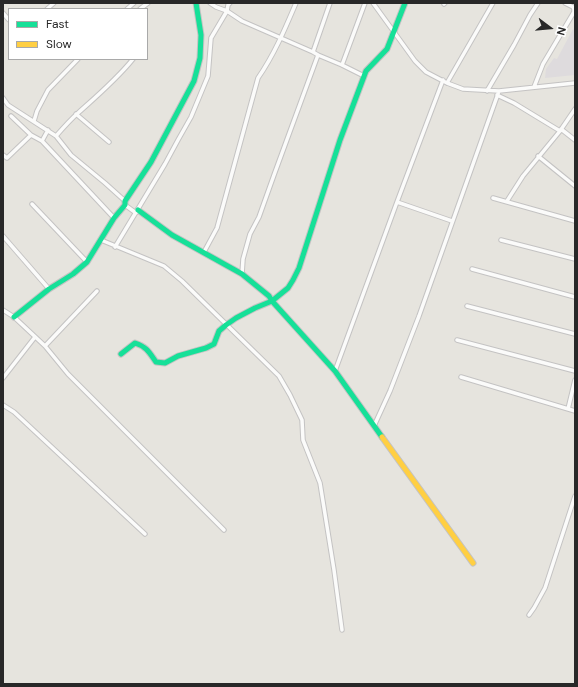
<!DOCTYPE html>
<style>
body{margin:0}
#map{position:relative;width:578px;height:687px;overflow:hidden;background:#e6e4de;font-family:"DM Sans",sans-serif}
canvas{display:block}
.frame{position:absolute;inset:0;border:4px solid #282828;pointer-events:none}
.legend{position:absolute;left:8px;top:8px;width:140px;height:52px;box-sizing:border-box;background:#fff;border:1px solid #a9a9a9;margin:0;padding:5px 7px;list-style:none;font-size:12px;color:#282828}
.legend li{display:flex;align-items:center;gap:8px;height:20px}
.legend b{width:20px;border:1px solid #a9a9a9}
.north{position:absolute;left:530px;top:8px;width:40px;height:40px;-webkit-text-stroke:3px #fff;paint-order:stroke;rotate:106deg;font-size:11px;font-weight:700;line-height:16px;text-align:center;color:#282828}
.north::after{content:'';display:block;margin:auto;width:14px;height:18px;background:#282828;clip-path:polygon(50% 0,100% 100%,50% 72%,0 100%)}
</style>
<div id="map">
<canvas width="578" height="687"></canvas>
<div class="frame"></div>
<ul class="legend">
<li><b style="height:5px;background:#16e098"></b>Fast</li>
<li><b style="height:5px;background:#ffcf43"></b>Slow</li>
</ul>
<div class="north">N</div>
</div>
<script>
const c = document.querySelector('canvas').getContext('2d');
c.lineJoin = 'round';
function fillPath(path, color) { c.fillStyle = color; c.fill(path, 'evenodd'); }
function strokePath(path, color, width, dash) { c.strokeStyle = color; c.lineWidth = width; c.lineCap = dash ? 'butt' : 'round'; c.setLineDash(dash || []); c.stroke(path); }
const industrial = new Path2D(`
 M573 29 575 31V75L545 78 546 69 554 58 557 59Z`);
const street = new Path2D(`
 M210 3 216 7 227 11 242 21 313 52 318 55 342 65 364 76
 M373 3 415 61 426 72 447 83 463 89 499 91 575 83
 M444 4 445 3
 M47 9 54 3
 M127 9 134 3
 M140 9 148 3
 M3 13 9 20
 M313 52 330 3
 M342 65 365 3
 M447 83 493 3
 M534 87 543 64 574 12V9L573 7 565 3
 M487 91 514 45 530 15 538 3
 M497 95 514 103 560 131
 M3 98 8 105 56 136 71 155 105 183 125 201
 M76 114 109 142
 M11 116 31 135 42 141 114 218
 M34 121 37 111 48 90 78 59
 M561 129 575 140
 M56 136C63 128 70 120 78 113 97 96 117 79 133 59
 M42 141 48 130
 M3 155 7 158 31 135
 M538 156 575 186
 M493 198 575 221
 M507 201 523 176 560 131 575 109
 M397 202 452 221
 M32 204 87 262
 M125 205 136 213
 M3 236 49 289
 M101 240 164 266 182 281 279 376 290 395 302 420 303 440 320 483 334 570 342 630
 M501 240 575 259
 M115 247 165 164 178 140 191 117 208 76 211 38 227 11 228 5 230 3
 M204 252 217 228 258 78C274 55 285 29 296 3
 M472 269 575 297
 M242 274 243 259 250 234 259 217 274 175 318 55
 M467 306 575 334
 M3 310 14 317 45 346 68 374 224 530
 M457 340 575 371
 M45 346 97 291
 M335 371 397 202 443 80
 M461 377 575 411
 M3 378 35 337
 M3 405 14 412 145 534
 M568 409 575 380
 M374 426 390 391 419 316 499 91
 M529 615 534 608 545 588 575 496`);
const fast = new Path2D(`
 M138 210 172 235 242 274 269 296 272 301 335 371 382 437
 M14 317 49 289 73 274 87 262 114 218 125 205V201L151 162 194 81 200 58 201 35 196 3
 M121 354 135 343C147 347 149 352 156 362L165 363 178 356 206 348 214 344 219 331 226 325 236 318 255 308 272 301 288 288 293 280 299 268 340 140 366 71 387 49 405 3`);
const slow = new Path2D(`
 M382 437 473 563`);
fillPath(industrial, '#dedbdd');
strokePath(street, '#c4c3c3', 5.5);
strokePath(fast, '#c4c3c3', 7);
strokePath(slow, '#c4c3c3', 7);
strokePath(street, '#fbfbfa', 3.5);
strokePath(fast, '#16e098', 5);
strokePath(slow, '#ffcf43', 5);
</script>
